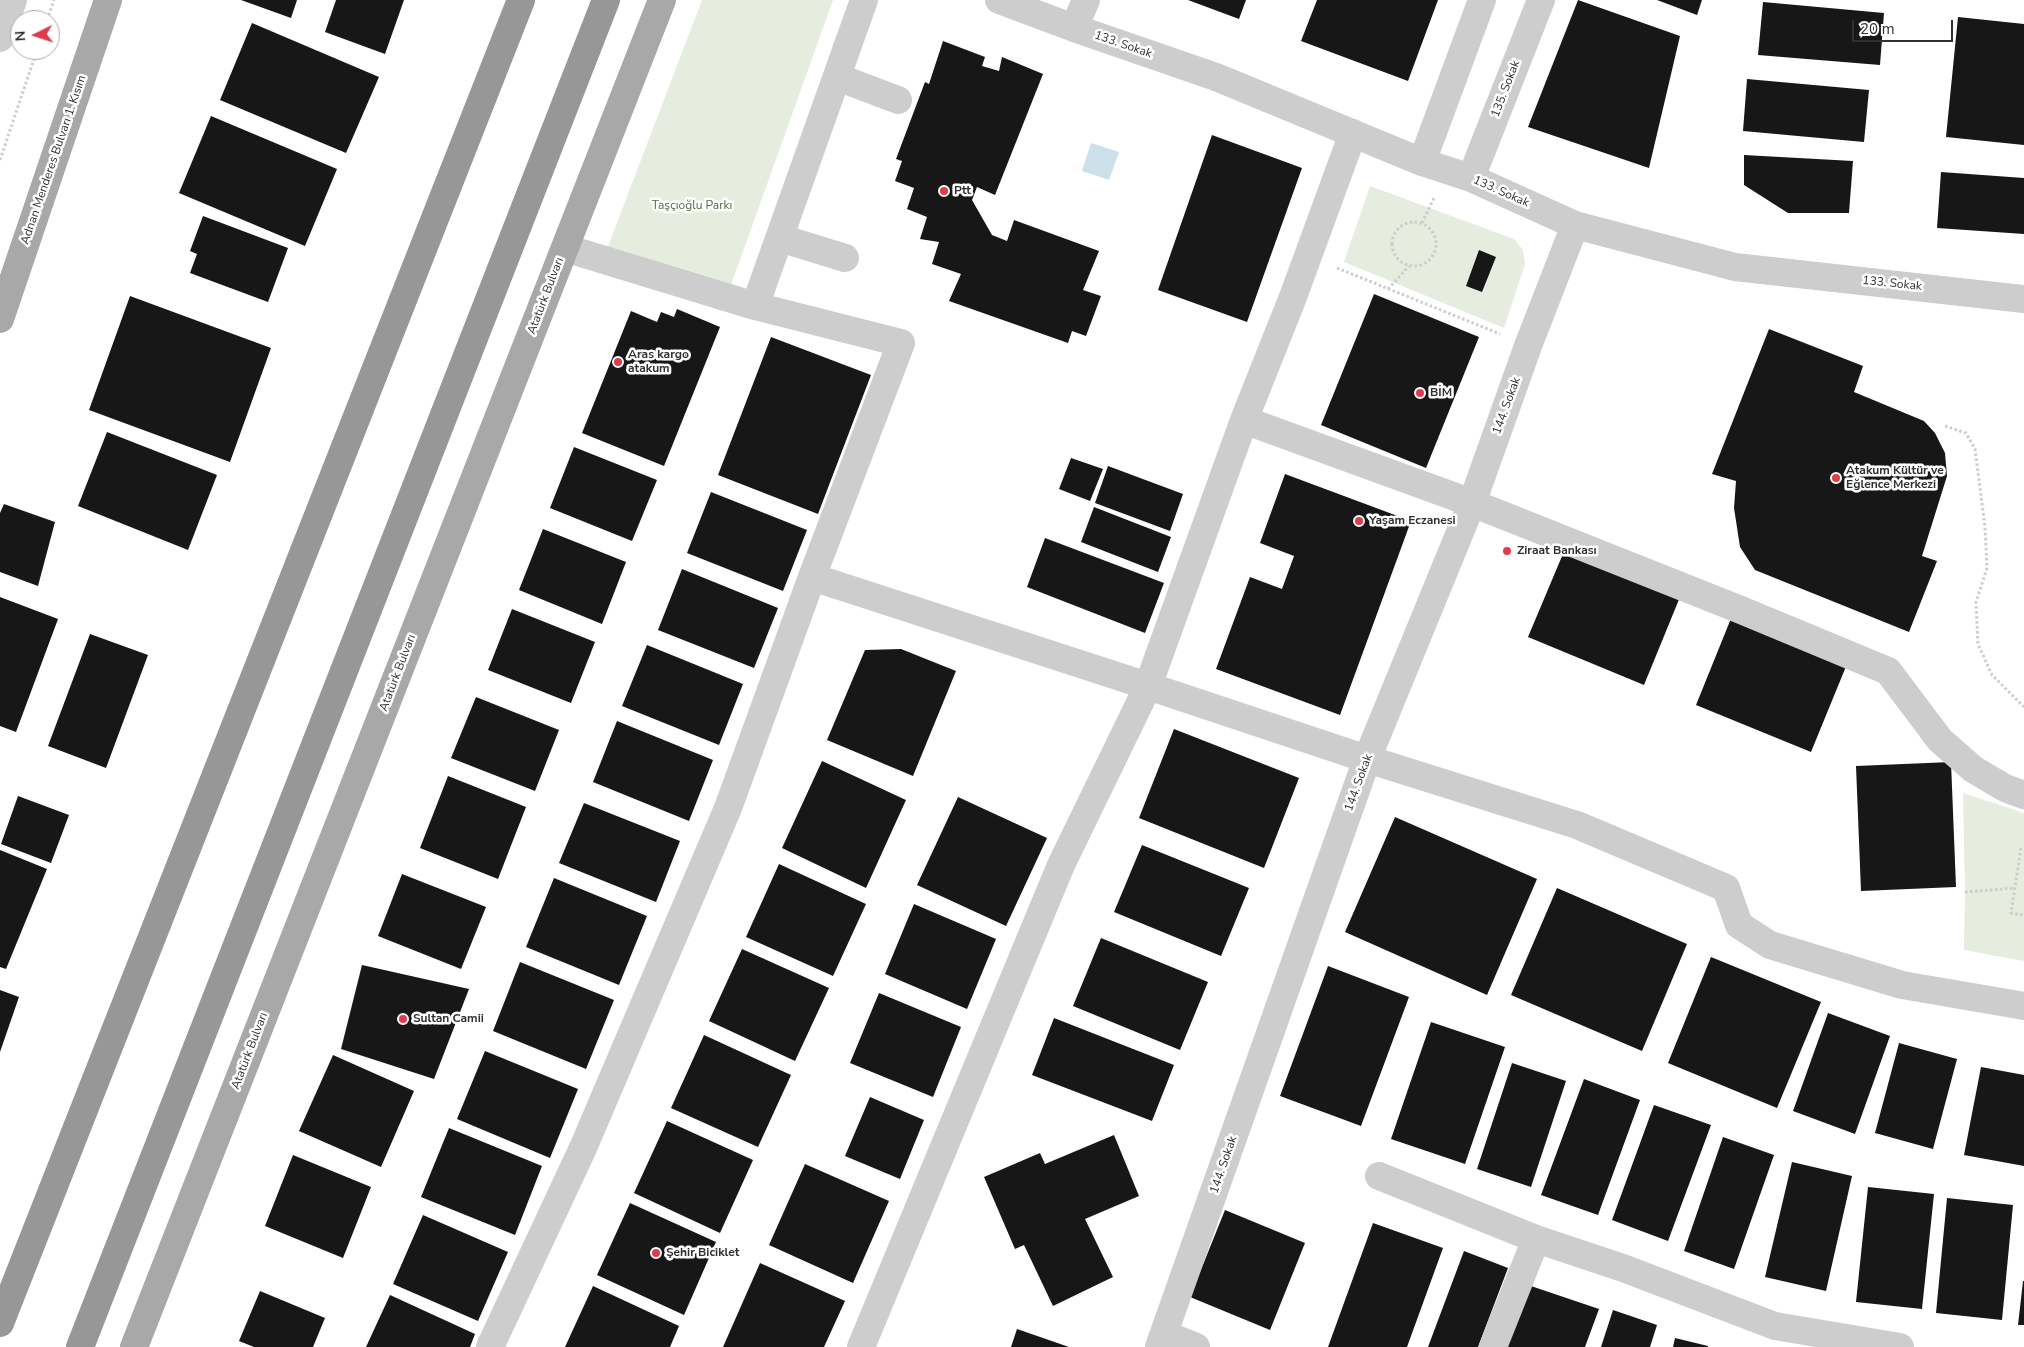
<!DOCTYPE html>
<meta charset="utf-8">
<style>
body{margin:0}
#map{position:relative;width:2024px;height:1347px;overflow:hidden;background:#fff;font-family:"Nunito Sans",sans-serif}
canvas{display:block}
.north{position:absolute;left:10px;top:10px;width:50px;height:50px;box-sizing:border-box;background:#fff;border:1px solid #acacac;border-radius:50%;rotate:266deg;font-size:14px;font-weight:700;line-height:20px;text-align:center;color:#303030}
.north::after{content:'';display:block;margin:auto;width:18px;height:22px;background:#de3b4c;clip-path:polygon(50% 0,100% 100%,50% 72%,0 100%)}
.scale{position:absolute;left:1852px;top:20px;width:101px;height:22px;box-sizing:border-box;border:2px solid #303030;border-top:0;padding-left:6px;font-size:15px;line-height:18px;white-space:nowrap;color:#303030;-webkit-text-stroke:4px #fff;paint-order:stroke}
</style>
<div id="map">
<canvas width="2024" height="1347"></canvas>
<div class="north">N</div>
<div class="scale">20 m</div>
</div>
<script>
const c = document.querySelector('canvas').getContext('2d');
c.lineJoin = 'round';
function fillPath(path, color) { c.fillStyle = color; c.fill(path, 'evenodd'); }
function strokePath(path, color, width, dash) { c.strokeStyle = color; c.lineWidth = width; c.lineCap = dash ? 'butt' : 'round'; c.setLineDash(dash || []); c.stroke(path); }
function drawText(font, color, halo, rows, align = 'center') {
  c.font = font + ' "Nunito Sans",sans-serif'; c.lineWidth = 5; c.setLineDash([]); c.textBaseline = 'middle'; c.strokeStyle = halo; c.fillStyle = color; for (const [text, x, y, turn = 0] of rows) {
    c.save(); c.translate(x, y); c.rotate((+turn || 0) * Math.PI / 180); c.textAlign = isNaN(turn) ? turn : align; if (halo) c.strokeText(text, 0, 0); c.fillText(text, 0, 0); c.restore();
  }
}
const green = new Path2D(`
 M702 0H833L731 285 607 249Z
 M1370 186 1514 239 1523 250 1525 264 1504 328 1344 262Z
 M1963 793 2024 813V961L1964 950 1965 892Z`);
const water = new Path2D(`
 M1091 143 1119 152 1109 180 1082 171Z`);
const building = new Path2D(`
 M241 0H297L291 18Z
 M336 0H404L385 54 325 32Z
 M1188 0H1246L1239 19Z
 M1317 0H1438L1408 81 1301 41Z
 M1578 0 1680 36 1649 168 1528 127Z
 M1657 0H1702L1697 15Z
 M1763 2 1884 13 1880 65 1758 55Z
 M1958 17 2024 24V145L1946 137Z
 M252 23 379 77 346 153 220 100Z
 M943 41 985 57 982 66 999 71 1002 57 1043 74 995 195 977 187 972 200 992 235 1007 241 1014 220 1099 251 1083 290 1101 296 1086 336 1072 331 1068 343 949 301 961 274 932 264 939 242 920 239 927 217 907 209 914 188 895 181 902 161 896 159 925 82 929 84Z
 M1747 79 1869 90 1864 142 1743 131Z
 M211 116 337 169 305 246 179 193Z
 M1212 135 1302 168 1247 322 1158 290Z
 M1744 155 1853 161 1849 213H1788L1744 185Z
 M1941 172 2024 178V234L1937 228Z
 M203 216 288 248 268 302 190 273 197 254 190 251Z
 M1479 250 1496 257 1482 292 1466 286Z
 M1374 294 1479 337 1426 468 1321 425Z
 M130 296 271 348 230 462 89 410Z
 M677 309 720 327 664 466 582 433 631 311 657 322 661 312 674 317Z
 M1769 329 1863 366 1854 392 1924 421 1935 433 1945 453 1947 476 1922 556 1937 561 1909 632 1755 570 1740 547 1734 508 1736 481 1712 474Z
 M771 337 871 375 818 514 718 475Z
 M107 432 217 475 188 550 78 506Z
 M574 447 657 480 632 541 550 508Z
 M1071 458 1103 469 1090 501 1059 489Z
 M1108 466 1183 494 1170 531 1095 503Z
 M1285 474 1411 521 1340 715 1216 669 1250 577 1282 589 1294 556 1260 543Z
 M711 492 807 530 783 591 687 553Z
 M4 504 55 522 38 586 0 572V513Z
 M1094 507 1171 537 1158 572 1081 542Z
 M543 529 626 562 602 624 519 590Z
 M1045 538 1164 583 1145 633 1027 587Z
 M1565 549 1680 597 1644 685 1528 637Z
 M682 569 778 608 754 668 658 630Z
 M0 597 58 619 16 732 0 726Z
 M512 609 595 642 571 703 488 670Z
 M1732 616 1847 664 1811 752 1696 705Z
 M90 634 148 655 106 768 48 746Z
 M647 645 743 684 719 745 622 706Z
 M901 649 956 671 913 776 827 740 865 650Z
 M476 697 559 730 535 791 451 758Z
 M617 721 713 760 689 821 593 782Z
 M1174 729 1299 778 1264 868 1139 818Z
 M822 761 906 800 866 888 782 848Z
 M1951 762 1956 887 1861 891 1856 766Z
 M448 776 526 807 498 879 420 848Z
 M18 796 69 815 51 863 1 844Z
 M958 797 1047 838 1006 926 917 885Z
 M584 803 680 841 656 902 559 863Z
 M1395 817 1537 879 1487 995 1345 932Z
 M1142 845 1249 888 1221 956 1114 912Z
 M0 850 47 869 6 969 0 967Z
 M779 864 866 904 833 976 746 937Z
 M402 874 486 907 461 969 378 936Z
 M554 878 647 916 619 985 526 947Z
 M1557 888 1687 944 1642 1051 1511 995Z
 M914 904 996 939 967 1009 885 974Z
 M1101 938 1208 982 1180 1050 1073 1006Z
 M742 949 829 988 795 1061 709 1021Z
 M1711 957 1821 1002 1777 1108 1668 1063Z
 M520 962 614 1000 586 1069 493 1031Z
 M362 965 469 989 434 1079 341 1049Z
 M1328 966 1409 997 1361 1126 1280 1096Z
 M0 990 19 997 0 1052Z
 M879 993 961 1027 933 1097 850 1063Z
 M1828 1013 1890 1036 1855 1134 1793 1111Z
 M1054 1018 1174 1065 1152 1121 1032 1075Z
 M1431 1022 1505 1047 1465 1164 1391 1139Z
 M704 1035 791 1075 758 1147 671 1108Z
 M1899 1043 1957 1059 1933 1149 1875 1133Z
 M485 1051 578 1089 550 1158 457 1119Z
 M333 1055 414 1091 381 1167 299 1131Z
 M1512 1063 1566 1081 1531 1187 1477 1169Z
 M1981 1067 2024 1075V1166L1964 1155Z
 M1584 1079 1640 1100 1598 1215 1541 1195Z
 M870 1097 924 1120 900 1179 845 1156Z
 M1654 1105 1711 1125 1668 1241 1612 1220Z
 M667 1121 753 1160 720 1233 634 1193Z
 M449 1128 542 1166 515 1235 421 1197Z
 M1114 1135 1139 1196 1085 1219 1113 1277 1053 1306 1024 1245 1015 1249 984 1177 1040 1153 1045 1164Z
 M1723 1137 1774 1155 1734 1269 1684 1251Z
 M293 1155 371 1187 343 1258 265 1226Z
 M1792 1162 1852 1176 1826 1291 1765 1277Z
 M805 1164 889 1201 853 1283 769 1245Z
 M1868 1187 1934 1194 1922 1309 1856 1302Z
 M1947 1198 2013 1205 2002 1320 1936 1313Z
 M630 1203 716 1242 684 1315 597 1275Z
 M1225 1210 1305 1243 1270 1330 1190 1297Z
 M423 1215 508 1252 478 1321 393 1284Z
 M1373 1223 1443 1248 1407 1347H1328Z
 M1464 1251 1508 1268 1478 1347H1428Z
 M760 1263 845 1301 824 1347H723Z
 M2023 1281H2024V1325H2018Z
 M1528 1285 1599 1309 1585 1347H1507Z
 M593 1286 679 1326 670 1347H565Z
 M260 1291 325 1318 313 1347H254L239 1341Z
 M390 1295 475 1334 470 1347H366Z
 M1613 1310 1657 1325 1650 1347H1601Z
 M1017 1329 1069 1347H1011Z
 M1675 1338 1708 1346V1347H1673Z`);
const path = new Path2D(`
 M47 20 54 0
 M0 160 37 50
 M1392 244a22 22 0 1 1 44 0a22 22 0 1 1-44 0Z
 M1422 223 1434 198
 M1337 268 1500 334
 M1388 289 1409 266
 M1945 426 1966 433 1975 449 1985 527 1987 568 1976 602 1978 644 1992 675 2024 707
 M2021 848 2011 913 2024 915
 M1965 892 2015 888`);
const minor = new Path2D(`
 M999 0 1074 28 1216 77 1422 162 1471 178 1575 225 1735 267 2024 299
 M1074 28 1086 0
 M0 38 13 0
 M837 77 898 100
 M1422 162 1482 0
 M1471 178 1541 0
 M780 238 845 258
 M755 306 864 0
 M1244 420 1472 503 1741 610 1888 671 1940 740 1973 769 2005 788 2024 795
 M812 577 1148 686 1367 759 1577 825 1726 888 1739 925 1770 945 1902 985 2024 1006
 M1379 1176 1536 1239 1623 1268 1775 1326 1900 1347
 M1164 1334 1196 1347
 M490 1347 583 1148 728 808 812 577 901 343 755 306 565 248
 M861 1347 1061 865 1148 686 1244 420 1293 297 1353 133
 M1159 1347 1367 759 1472 503 1528 346 1575 225
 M1493 1347 1536 1239`);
const major = new Path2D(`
 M0 319 108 0
 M134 1347 662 0`);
const highway = new Path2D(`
 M0 1323 521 0
 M80 1347 606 0`);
const markers = [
 [944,191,5,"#de3b4c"],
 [618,362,5,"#de3b4c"],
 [1420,393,5,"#de3b4c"],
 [1836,478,5,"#de3b4c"],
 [1359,521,5,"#de3b4c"],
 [1507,551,5,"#de3b4c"],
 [403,1019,5,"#de3b4c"],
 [656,1253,5,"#de3b4c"]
];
const streetNames = [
 ["133. Sokak",1123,45,19],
 ["135. Sokak",1506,89,-69],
 ["Adnan Menderes Bulvarı 1. Kısım",54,160,-71],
 ["133. Sokak",1501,192,24],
 ["133. Sokak",1892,284,6],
 ["Atatürk Bulvarı",546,296,-69],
 ["144. Sokak",1507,406,-70],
 ["Atatürk Bulvarı",398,673,-69],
 ["144. Sokak",1359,783,-70],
 ["Atatürk Bulvarı",250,1051,-69],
 ["144. Sokak",1224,1165,-71]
];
const poiNames = [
 ["Ptt",954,191],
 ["Aras kargo",628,355],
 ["atakum",628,369],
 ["BİM",1430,393],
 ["Atakum Kültür ve",1846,471],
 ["Eğlence Merkezi",1846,485],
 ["Yaşam Eczanesi",1369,521],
 ["Ziraat Bankası",1517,551],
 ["Sultan Camii",413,1019],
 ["Şehir Biciklet",666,1253]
];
const parkNames = [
 ["Taşçıoğlu Parkı",692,206]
];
fillPath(green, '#e6ecde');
fillPath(water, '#cbe0eb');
fillPath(building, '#171717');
strokePath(path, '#cdcdcd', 3, [2.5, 2.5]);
strokePath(minor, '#cdcdcd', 28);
strokePath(major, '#a8a8a8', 28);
strokePath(highway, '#979797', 28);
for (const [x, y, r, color] of markers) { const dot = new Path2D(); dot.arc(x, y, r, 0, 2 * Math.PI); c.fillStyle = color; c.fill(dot); strokePath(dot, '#fff', 2); }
drawText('12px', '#303030', '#fff', streetNames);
drawText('bold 12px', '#303030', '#fff', poiNames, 'left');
drawText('12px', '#546a3f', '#fff', parkNames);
</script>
